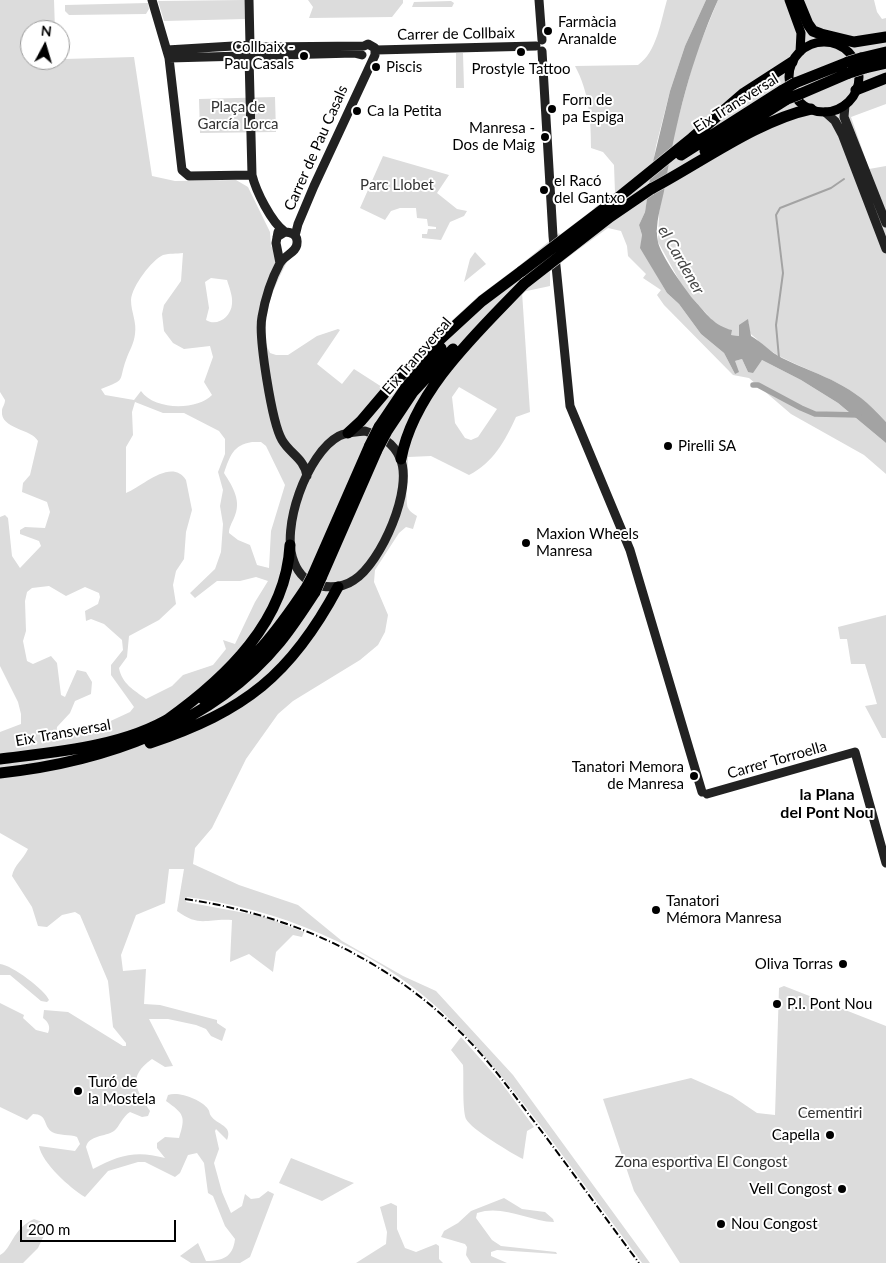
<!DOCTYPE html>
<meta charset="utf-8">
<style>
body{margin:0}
#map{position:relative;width:886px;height:1263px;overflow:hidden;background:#fff;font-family:Lato,sans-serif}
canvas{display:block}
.north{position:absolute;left:20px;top:20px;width:50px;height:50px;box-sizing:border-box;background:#fff;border:1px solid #999;border-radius:50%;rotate:6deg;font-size:14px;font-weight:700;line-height:20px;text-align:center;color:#000}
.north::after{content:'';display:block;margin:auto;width:18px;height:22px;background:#000;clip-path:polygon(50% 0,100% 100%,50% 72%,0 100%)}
.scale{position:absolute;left:20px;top:1220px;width:156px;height:22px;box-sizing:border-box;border:2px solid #000;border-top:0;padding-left:6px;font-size:15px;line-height:18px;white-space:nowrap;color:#000;-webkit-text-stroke:4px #fff;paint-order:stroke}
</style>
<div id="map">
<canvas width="886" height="1263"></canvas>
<div class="north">N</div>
<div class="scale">200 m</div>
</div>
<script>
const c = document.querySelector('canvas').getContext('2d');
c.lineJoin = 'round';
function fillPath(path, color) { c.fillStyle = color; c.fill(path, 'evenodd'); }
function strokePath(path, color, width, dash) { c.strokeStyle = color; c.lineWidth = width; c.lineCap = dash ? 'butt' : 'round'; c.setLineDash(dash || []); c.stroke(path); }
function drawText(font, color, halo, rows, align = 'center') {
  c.font = font + ' Lato,sans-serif'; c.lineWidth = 4; c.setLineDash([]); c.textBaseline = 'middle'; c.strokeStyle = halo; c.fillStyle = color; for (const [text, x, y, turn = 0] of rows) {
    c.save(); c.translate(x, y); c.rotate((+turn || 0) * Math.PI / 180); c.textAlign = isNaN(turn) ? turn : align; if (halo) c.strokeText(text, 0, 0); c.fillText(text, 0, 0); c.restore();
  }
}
const green = new Path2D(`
 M0 0H54L55 30H30V60L134 57 152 176 175 181 236 180 248 187 270 232 271 246 277 255 288 260C275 285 255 325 270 353L276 355H288L317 336 338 329 340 330 317 364 342 384 354 369 382 387 450 323 559 233 570 251 606 223 594 208 615 193 614 165 603 152 591 148C591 119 589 92 575 66L638 65C657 52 661 20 667 0H706L685 46 670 91 656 146 645 212 639 225 642 235 641 248 667 293 679 304 701 334 724 353 735 374V361L742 359 748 372 762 360 801 380 838 403 886 443V474L864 455 791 414 749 378 733 375 664 305 657 295 661 290 643 278 646 274 628 256 627 246 621 231 608 228 550 270V286L522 292 530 412 516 417C505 441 493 463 469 475L431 456 408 457C408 467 405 503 408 508 410 512 414 514 417 516L413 529 406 527 399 533 375 570 374 582 388 615 385 632 378 645 360 660 293 701 278 714 246 759 212 828 195 848 193 864 239 885 298 905 342 941 403 976 436 991 513 1075 650 1263H642C612 1222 582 1182 552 1141 517 1095 482 1049 439 1009 370 946 278 909 187 897L186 902 261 916 304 932 302 937 293 935 276 952 273 972 249 954 230 962 232 920C207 918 200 928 177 911L184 869H169L165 903 136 915 121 955 123 971 146 969 144 1004 160 1005 217 1020V1023L226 1029 222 1041 211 1036 206 1029 196 1025 168 1019H149L173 1066 165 1067 152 1059C127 1077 136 1089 150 1111L148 1116 142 1117 130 1112C122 1117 120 1126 114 1131 105 1137 89 1135 86 1147L93 1169C119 1155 136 1150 165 1158L157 1148V1143L165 1137 179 1138C186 1116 184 1114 166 1101L168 1095C179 1091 202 1100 208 1109 210 1111 209 1114 211 1116 217 1125 233 1125 227 1140L216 1129 215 1131 219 1149 214 1163 222 1192 231 1213 242 1206 245 1194 251 1199 259 1198 268 1191 274 1194 250 1257 240 1263H191L180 1256 198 1243 206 1261C223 1261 233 1257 235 1239L225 1226 213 1196 208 1193 204 1163 197 1153 188 1155 180 1173 175 1177 145 1162H138L108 1171 85 1197C70 1188 42 1163 39 1146L75 1151 80 1144 77 1137C70 1134 59 1136 52 1132 43 1126 48 1114 33 1114L27 1120 0 1107V1003L24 1015 23 1018 36 1030 48 1033C51 1026 48 1022 43 1018L44 1010 68 1012 123 1046H126V1043L113 1027 108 981 80 915 75 912 62 915 47 927 38 926 32 907 12 876C14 865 23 860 28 849L0 833V732L21 724V714L18 702 0 666V517L5 515 8 518 12 556 20 568 41 546 39 541 20 534V530L25 527 45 528 50 512 47 502 22 492 23 483 30 475 38 441C32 429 0 429 2 411 2 407 5 405 5 400L0 392ZM183 253 181 281 164 305 162 314 164 331 173 343 184 349 210 346 213 357 204 382 212 395C198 410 155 411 141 391L134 400 105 395 101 389C127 379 118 382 126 360 129 351 134 344 135 334 137 322 131 312 131 300 132 286 152 260 163 255 170 253 176 254 183 253ZM211 278 227 280C229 287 233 296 232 304 231 317 217 327 206 320L209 308 205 282ZM459 387 497 409 478 437 471 440 465 438 455 423 452 397ZM135 402 163 413H184L219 431 225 439V454L218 472 223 490 220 506 223 524 221 552 215 569 190 593 195 598 217 581H240L256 577 268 581 255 602 235 644 223 640 226 649 213 665 183 675 172 686 146 699C134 690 122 684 119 668L127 657 129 636 159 620 176 604 173 585 176 571 184 559 186 532 192 510 186 480C171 457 141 488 126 493V447L133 435 132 412ZM252 442H261L266 446 285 485 271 531 269 568 257 565 250 545 238 540 229 533C229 527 232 523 234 518 242 501 233 487 224 473 230 456 233 445 252 442ZM49 586 66 596 85 587 99 593 100 597 98 604 85 611 86 621 91 619 104 624 122 640 123 650 111 665V675L134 707 130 712 89 731 56 737 57 727 70 713 75 701 91 694 92 682 86 672 77 670 65 697 61 695 57 663 51 656 33 664 27 661 23 641 26 631 25 601 27 592 32 588Z
 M244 0 245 19 164 21 158 1Z
 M308 0H403V3L392 17 309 18 313 7Z
 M718 0H874L877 12 882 19 886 18V104L851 117 869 169 886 166V422C852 383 826 379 783 358 774 354 768 348 760 344 755 333 748 339 749 322L739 336 731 335V330L722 328 713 321 684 289 658 242 659 213 672 141 695 56Z
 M451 1 454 3 452 7H412L414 2Z
 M148 3 149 9 146 14 69 15 65 11V5Z
 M456 53H463L464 88H456Z
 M275 97 276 132 200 133 199 99Z
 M383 156 449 175 437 193 457 209 467 211 464 216 450 222 441 240 422 238V234H427L428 229H436V227L428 226 427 219 417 218 416 208H400L391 211 385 220 360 208Z
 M475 252 486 264 464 282 470 259Z
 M886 615V738H882L865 706 877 704 865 664H851L847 639H840L838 627Z
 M0 964C12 965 45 990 49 1000L47 1002 41 1001 10 975H0Z
 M784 986 886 1026V1263H680L634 1191 603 1099 691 1078 732 1096 757 1113 775 1115 779 988Z
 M461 1037 500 1081 534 1127 527 1131 523 1159C511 1153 471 1129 466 1119 462 1109 464 1077 463 1065L451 1050Z
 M291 1158 346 1180 354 1183 322 1201 279 1183Z
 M504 1198 522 1209 545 1212 553 1219 554 1222C529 1221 502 1204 477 1213L476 1218 492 1240 501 1246 556 1252 557 1254 497 1250 491 1252V1256L507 1263H471L466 1255 467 1247 465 1244 441 1237 444 1231 458 1223 471 1211Z
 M391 1203 397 1206V1229L405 1248 416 1252 436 1244 439 1246V1259L443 1263H356L386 1244 387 1232 380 1207Z
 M34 1219 42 1222 47 1229 38 1248 23 1263H0V1255C12 1249 12 1229 34 1219Z`);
const water = new Path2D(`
 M706 0H718C691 60 676 121 665 186 662 204 654 224 658 242 660 254 686 291 694 300 706 313 714 326 732 330L731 335 739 336V325L748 319 751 336C762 342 770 352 782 358 826 379 851 382 886 422V443L838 403 801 380 762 360 753 373 748 372 742 359 735 361 739 372 735 374 724 353 701 334 679 304 667 293 640 248 642 235 639 225 645 212 652 166 670 91 685 46Z`);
const stream = new Path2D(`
 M779 358 776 325 783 273 776 215 780 208 831 188 844 179`);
const canal = new Path2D(`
 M753 385H758L801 408 815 414 859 415`);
const secondary = new Path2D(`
 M152 0 169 58 182 170 189 176 252 175
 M249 0 250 45
 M539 0 542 40
 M167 50 250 45 259 47 364 46 368 44 375 48V55L314 186 298 224 295 236
 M376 50 536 46
 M542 51 553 236 570 406 630 550 702 792
 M249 57 252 175C256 191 271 222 285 232
 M169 58 354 53 362 55
 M845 105 844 117 886 223
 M825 112 835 121 842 134 886 249
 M278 232 276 243 280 263
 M277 237 285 232C291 232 298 235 297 243 297 252 285 255 280 263 272 278 265 299 262 317 258 336 272 423 282 440 290 454 304 458 307 476
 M365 431C381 436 393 442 400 458 414 488 381 563 354 580 344 587 333 588 321 586 308 583 299 575 294 562 280 529 307 453 339 436 347 432 356 432 365 431Z
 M707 794 855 752 886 863`);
const primary = new Path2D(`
 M789 0 801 33 800 52
 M789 77a35 35 0 1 1 70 0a35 35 0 1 1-70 0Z`);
const highway = new Path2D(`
 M798 0 808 24 813 31 821 34 854 42 886 37
 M861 58 886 52
 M865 68 886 63
 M795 83 848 62
 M856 90 886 78
 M800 94 849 73
 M705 151 787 99
 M681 155 783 90
 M651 189C699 164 758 120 811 109
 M614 201 692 138 744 93 792 62
 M379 427 406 387 441 348
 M387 431 413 392 453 349
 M348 433 361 421 395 381 482 301 522 271
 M401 459C414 390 478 332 524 284
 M313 575 370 445
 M321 578 377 450
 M203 699C247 671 278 630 306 588
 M167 720C226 678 286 621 290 545
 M150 743C245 711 291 675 338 587
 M0 759C55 752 123 747 172 717
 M0 773C103 762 212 725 280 642 293 626 304 609 315 592`);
const rail = new Path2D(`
 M185 899C287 914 380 955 455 1027 484 1054 508 1087 533 1120 569 1167 603 1215 639 1263`);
const highwayBridge = new Path2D(`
 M848 62 861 58
 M849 73 865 68
 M783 90 795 83
 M787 99 800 94
 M522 271 614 201
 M524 284 610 217 651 189
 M370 445 379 427
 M377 450 387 431
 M306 588 313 575
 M315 592 321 578`);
const markers = [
 [548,31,5,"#000"],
 [521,52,5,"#000"],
 [304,56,5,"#000"],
 [376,67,5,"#000"],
 [552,109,5,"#000"],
 [357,111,5,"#000"],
 [545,137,5,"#000"],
 [544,190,5,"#000"],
 [668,446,5,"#000"],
 [526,543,5,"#000"],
 [694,776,5,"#000"],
 [656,910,5,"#000"],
 [843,964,5,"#000"],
 [777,1004,5,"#000"],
 [78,1091,5,"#000"],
 [830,1135,5,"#000"],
 [842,1189,5,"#000"],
 [721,1224,5,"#000"]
];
const poiNames = [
 ["Farmàcia",558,22],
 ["Aranalde",558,39],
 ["Collbaix -",294,47,"right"],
 ["Pau Casals",294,64,"right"],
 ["Piscis",386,67],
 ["Prostyle Tattoo",521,69,"center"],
 ["Forn de",562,100],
 ["pa Espiga",562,117],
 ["Ca la Petita",367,111],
 ["Manresa -",535,128,"right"],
 ["Dos de Maig",535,145,"right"],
 ["el Racó",554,181],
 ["del Gantxo",554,198],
 ["Pirelli SA",678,446],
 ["Maxion Wheels",536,534],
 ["Manresa",536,551],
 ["Tanatori Memora",684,767,"right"],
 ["de Manresa",684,784,"right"],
 ["Tanatori",666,901],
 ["Mémora Manresa",666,918],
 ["Oliva Torras",833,964,"right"],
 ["P.I. Pont Nou",787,1004],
 ["Turó de",88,1082],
 ["la Mostela",88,1099],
 ["Capella",820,1135,"right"],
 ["Vell Congost",832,1189,"right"],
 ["Nou Congost",731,1224]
];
const streetNames = [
 ["Carrer de Collbaix",456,34,-1],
 ["Eix Transversal",736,103,-32],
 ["Carrer de Pau Casals",316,148,-66],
 ["Eix Transversal",417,356,-49],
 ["Eix Transversal",63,733,-10],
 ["Carrer Torroella",777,760,-16]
];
const parkNames = [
 ["Plaça de",238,107],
 ["García Lorca",238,124],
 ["Parc Llobet",397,185],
 ["Cementiri",830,1113],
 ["Zona esportiva El Congost",701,1162]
];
const waterNames = [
 ["el Cardener",681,260,60]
];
const neighbourhoodNames = [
 ["la Plana",827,795],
 ["del Pont Nou",827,813]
];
fillPath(green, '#dcdcdc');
fillPath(water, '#a3a3a3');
strokePath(stream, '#a3a3a3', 2);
strokePath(canal, '#a3a3a3', 5.5);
strokePath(primary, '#dbdbdb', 10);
strokePath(highway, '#dbdbdb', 12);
strokePath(secondary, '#222', 9);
strokePath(primary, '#000', 9);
strokePath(highway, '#000', 11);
strokePath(rail, '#000', 2, [8, 2.5, 1, 2.5]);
strokePath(highwayBridge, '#dbdbdb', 12, []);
strokePath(highwayBridge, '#000', 11);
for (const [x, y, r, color] of markers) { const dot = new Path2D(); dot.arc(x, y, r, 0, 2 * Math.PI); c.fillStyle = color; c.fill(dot); strokePath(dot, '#fff', 2); }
drawText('15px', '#000', '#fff', poiNames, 'left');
drawText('15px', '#000', '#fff', streetNames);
drawText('15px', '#333', '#fff', parkNames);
drawText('italic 16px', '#444', '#fff', waterNames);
drawText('bold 16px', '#000', '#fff', neighbourhoodNames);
</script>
